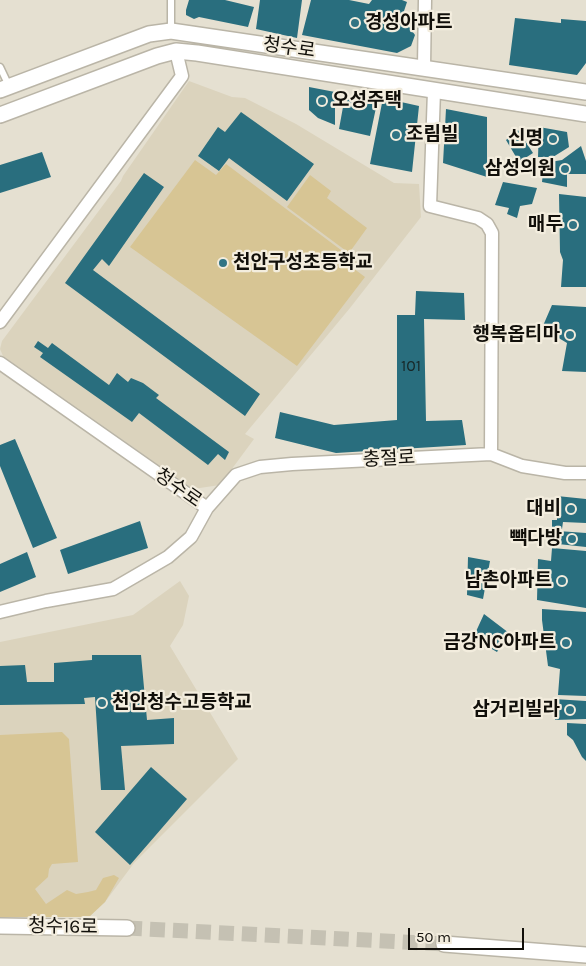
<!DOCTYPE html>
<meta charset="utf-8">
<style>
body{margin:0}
#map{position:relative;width:586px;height:966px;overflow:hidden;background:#e5e0d1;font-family:Karla,sans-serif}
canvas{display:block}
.scale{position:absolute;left:408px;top:928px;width:116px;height:22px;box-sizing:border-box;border:2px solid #110f0a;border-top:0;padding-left:6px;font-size:15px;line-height:18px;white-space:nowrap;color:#110f0a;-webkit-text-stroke:4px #f3edde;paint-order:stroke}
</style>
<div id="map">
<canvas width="586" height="966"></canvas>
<div class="scale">50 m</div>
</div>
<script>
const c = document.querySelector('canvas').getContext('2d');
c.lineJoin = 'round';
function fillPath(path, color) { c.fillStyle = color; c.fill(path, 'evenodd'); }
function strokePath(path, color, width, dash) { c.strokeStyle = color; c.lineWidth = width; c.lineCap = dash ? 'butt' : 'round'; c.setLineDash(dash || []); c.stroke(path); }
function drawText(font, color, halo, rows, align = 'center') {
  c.font = font + ' Karla,"Noto Sans KR",sans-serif'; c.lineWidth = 4.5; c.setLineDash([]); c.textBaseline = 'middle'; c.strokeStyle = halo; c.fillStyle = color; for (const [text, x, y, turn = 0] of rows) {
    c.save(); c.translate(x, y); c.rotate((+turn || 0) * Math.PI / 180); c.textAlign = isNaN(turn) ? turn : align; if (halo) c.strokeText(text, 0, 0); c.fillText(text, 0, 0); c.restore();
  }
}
const built = new Path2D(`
 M189 81 232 97 245 98 296 124 394 183 419 184 421 217 350 308 245 434 254 439 220 485 193 489 3 356 0 349 2 341 121 181 123 176Z
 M180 581 189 596 183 625 170 646 238 759 134 863 105 902 89 917H0V642L133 615Z`);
const green = new Path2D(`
 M195 160 216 175 226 164 349 256 345 262 365 277 297 366 130 247Z
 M310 175 331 191 327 198 367 228 349 253 287 207Z
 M62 732 69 739 78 862 52 864 49 869 48 877 35 889 46 904 67 890 76 894 88 892 96 890 103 878 114 875 119 878 105 902 89 917H0V735Z`);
const building = new Path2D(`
 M189 0H225L254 7 248 27 199 17 194 19 186 15V10Z
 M260 0H302L297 38 256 29Z
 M311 0H349L369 4 372 0H402L407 2 402 17 415 35 411 46 397 53 302 35Z
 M515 18 561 23V19L586 21V63L577 75 509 65Z
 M309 87 335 92V125L318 118 309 110Z
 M345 96 377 103 370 136 339 129Z
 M383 98 419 106 412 172 370 164Z
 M446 109 487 117V177L443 163Z
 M241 112 314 164 287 201 229 158 219 171 198 156 218 127 225 132Z
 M539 127 567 132 569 147 553 157H538Z
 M518 130 533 153 519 162 506 140Z
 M581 146 586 161V174H567V187L542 182 544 163 562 160Z
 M42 152 51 177 0 193V165Z
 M144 173 164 187 109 266 102 259 93 270 260 394 245 416 65 283Z
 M503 182 537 188 532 204 520 206 517 218 507 214 509 208 495 205Z
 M559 194 586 197V287H561L563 260 560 252Z
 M416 291 464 293 465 320 424 319 426 421 462 420 466 445 336 453 275 438 280 412 334 425 397 420V315H415Z
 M552 305 586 307V372L562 371 567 343 542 328Z
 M38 341 48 348 52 343 109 385 117 373 128 382 131 378 143 383 159 395 156 398 229 452 225 460 218 454 208 465 139 413 132 422 40 357 43 353 34 347Z
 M15 439 57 538 33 548 0 466V445Z
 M557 496 586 499V523L563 522 562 529 552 527V520H557Z
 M140 521 148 548 68 574 60 550Z
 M558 531 586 533V547L558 544Z
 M552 548 586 551V608L537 600 538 559 551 561Z
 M27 552 36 577 0 592V564Z
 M468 557 490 561 483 599 467 595Z
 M542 609 586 612V696L558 695 560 669 548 666 542 620Z
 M484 614 509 633 497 652 473 638Z
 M92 655H141L147 720 174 718V744L121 746 125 790H101L95 697 84 698 85 704 0 705V666L25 665 27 682H54V663L92 660Z
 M554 699 586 701V719L555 720Z
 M567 723 586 724V761L582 757 573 740 567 735Z
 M151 767 187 799 130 865 95 832Z`);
const tertiaryTunnel = new Path2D(`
 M127 928 444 944`);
const service = new Path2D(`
 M171 0V31
 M0 67 9 86`);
const minor = new Path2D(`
 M424 67 425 0
 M434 91 430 206 478 218 487 224 492 233 491 454
 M0 322 182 76 176 51
 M0 363 207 508
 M0 612 46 601 113 589 168 557 191 537 207 508 236 475 260 467 292 464 491 454 522 466 565 473H586`);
const tertiary = new Path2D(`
 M0 90 149 34 171 31 586 92
 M0 115 157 56 176 51 197 53 586 114
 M0 926 127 928
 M444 944 586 955`);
const markers = [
 [355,23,5,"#307484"],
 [322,101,5,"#307484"],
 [396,135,5,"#307484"],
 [553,139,5,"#307484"],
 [565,169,5,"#307484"],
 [573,225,5,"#307484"],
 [223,263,5,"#307484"],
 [570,335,5,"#307484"],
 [571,509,5,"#307484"],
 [572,539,5,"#307484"],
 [562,581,5,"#307484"],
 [566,643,5,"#307484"],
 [102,703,5,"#307484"],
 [570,710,5,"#307484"]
];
const numberNames = [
 ["101",411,366]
];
const poiNames = [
 ["경성아파트",365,23,"left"],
 ["오성주택",332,101,"left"],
 ["조림빌",406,135,"left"],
 ["신명",543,139],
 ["삼성의원",555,169],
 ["매두",563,225],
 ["천안구성초등학교",233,263,"left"],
 ["행복옵티마",560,335],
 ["대비",561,509],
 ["빽다방",562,539],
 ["남촌아파트",552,581],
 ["금강NC아파트",556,643],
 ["천안청수고등학교",112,703,"left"],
 ["삼거리빌라",560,710]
];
const streetNames = [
 ["청수로",289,48,8],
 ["충절로",389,459,-3],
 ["청수로",178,488,35],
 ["청수16로",63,927,1]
];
fillPath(built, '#dbd3bd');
fillPath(green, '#d7c594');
fillPath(building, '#296e7e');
strokePath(tertiaryTunnel, '#c5c1b3', 15, [15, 8]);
strokePath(service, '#bab5a7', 9);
strokePath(minor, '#bab5a7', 15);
strokePath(tertiary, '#bab5a7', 18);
strokePath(service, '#fff', 6);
strokePath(minor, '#fff', 12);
strokePath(tertiary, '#fff', 15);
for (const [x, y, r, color] of markers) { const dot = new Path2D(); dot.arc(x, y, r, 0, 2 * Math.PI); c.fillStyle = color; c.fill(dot); strokePath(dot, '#f3edde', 2); }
drawText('16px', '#172727', null, numberNames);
drawText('bold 19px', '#110f0a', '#f3edde', poiNames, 'right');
drawText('19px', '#110f0a', '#f3edde', streetNames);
</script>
